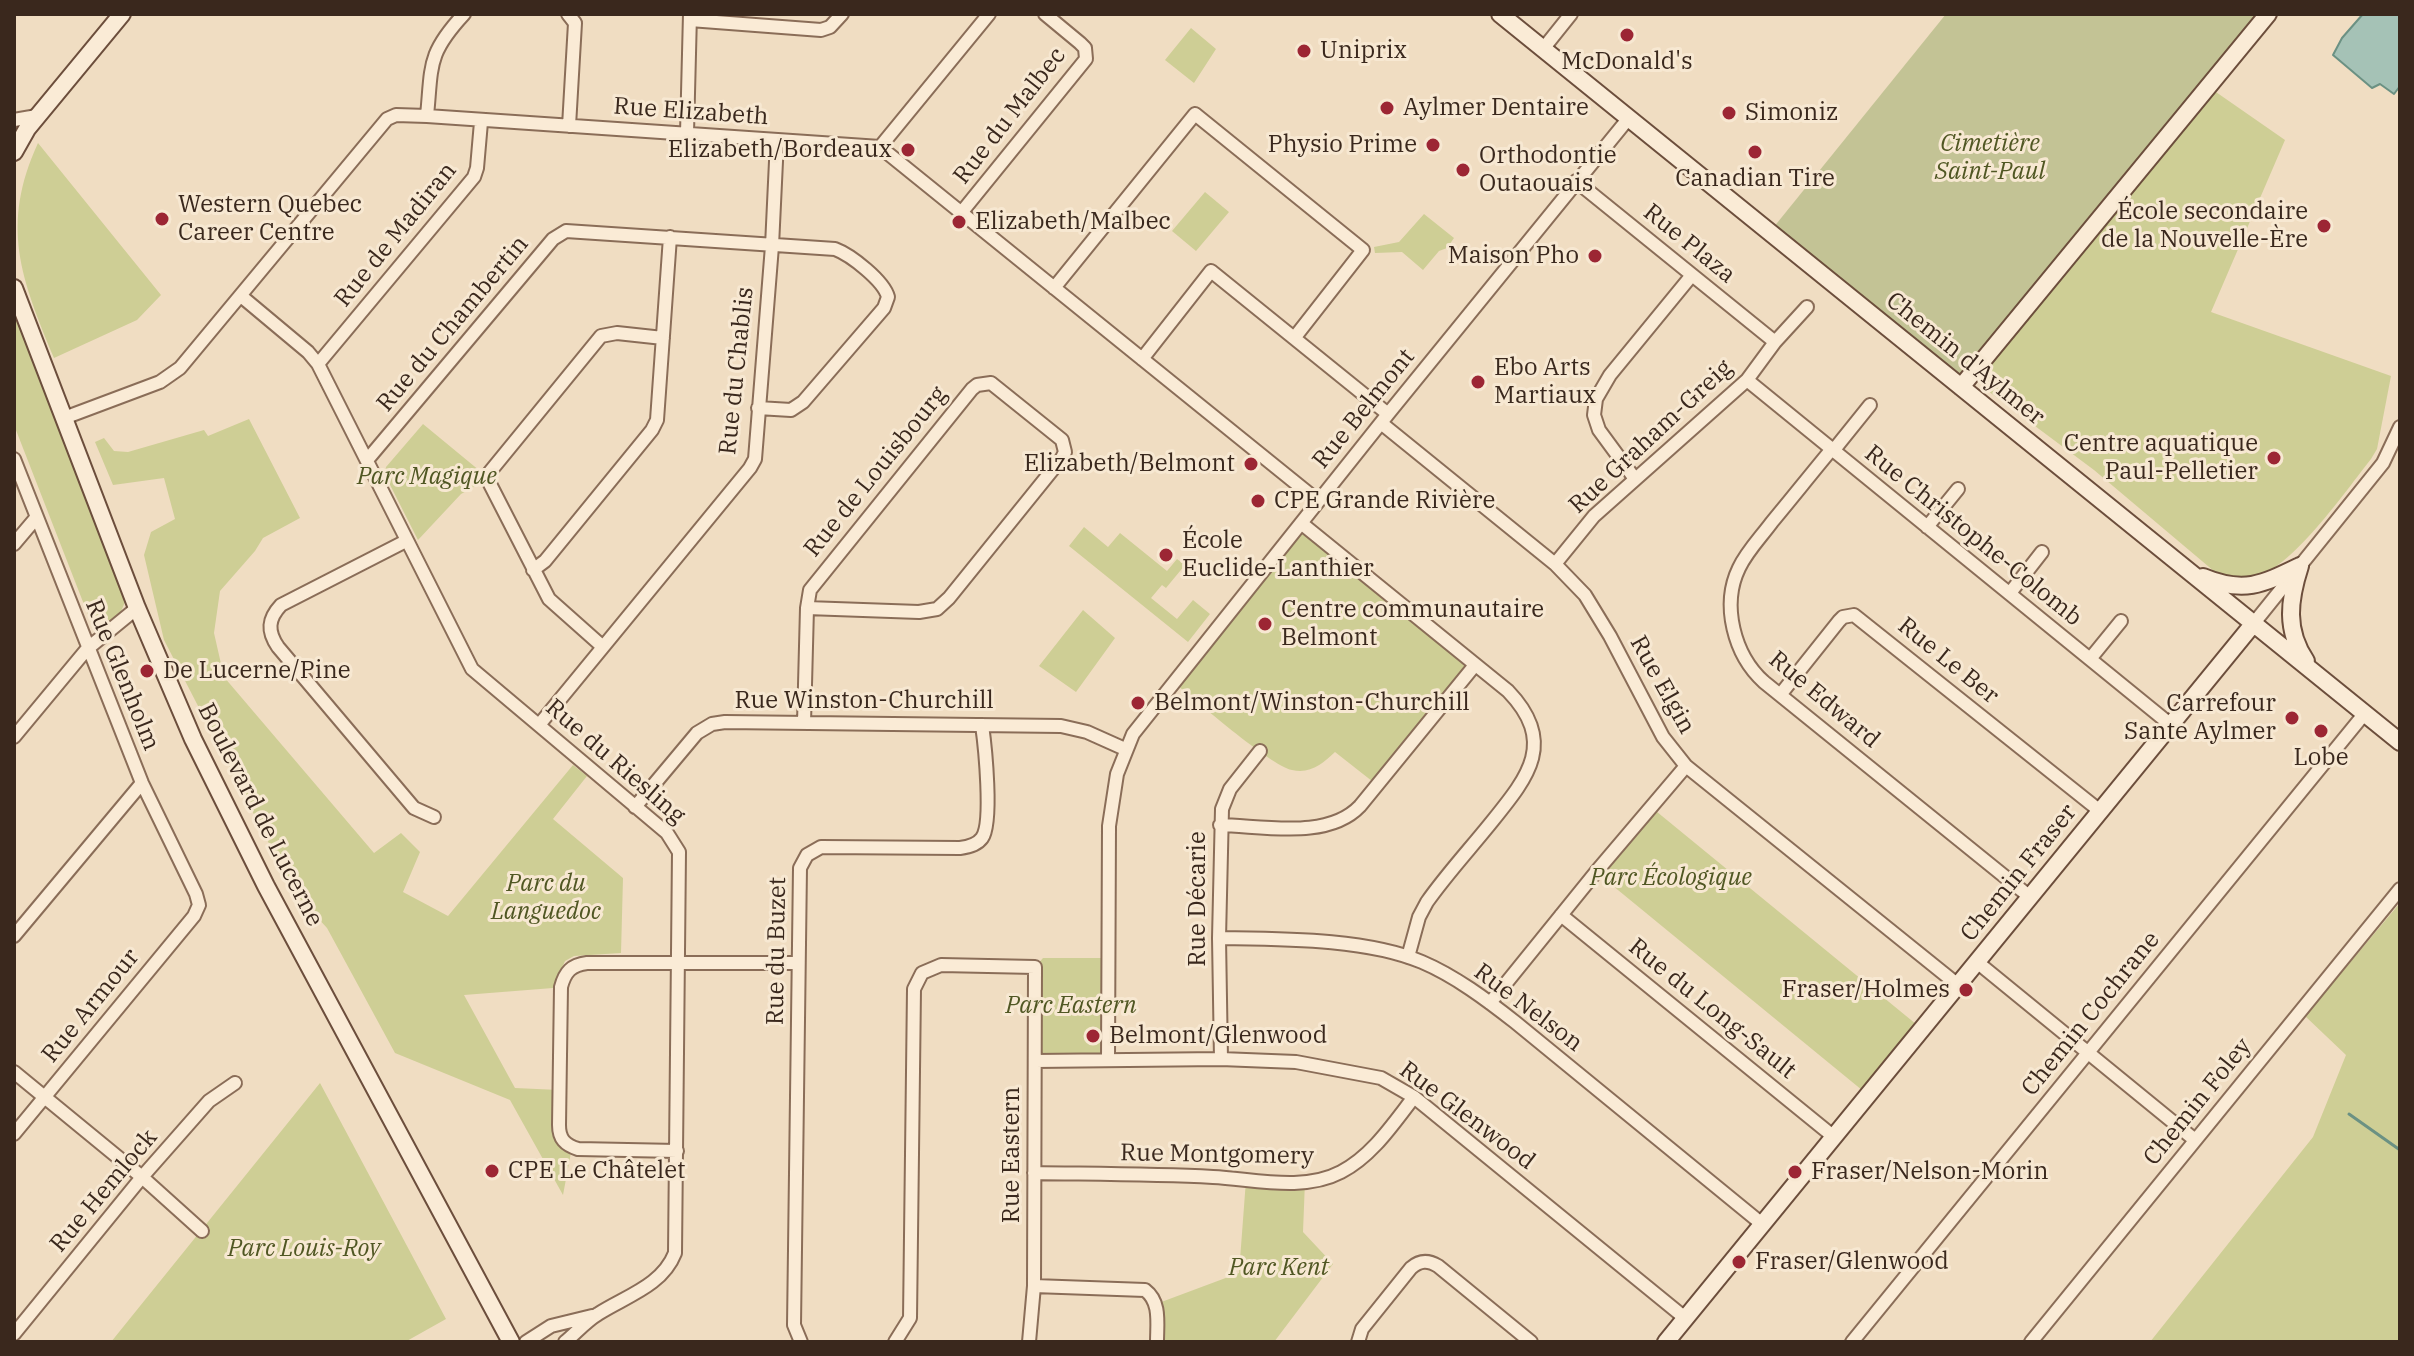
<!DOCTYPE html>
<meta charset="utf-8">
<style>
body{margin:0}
#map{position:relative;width:2414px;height:1356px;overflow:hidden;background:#f0ddc2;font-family:"IBM Plex Serif",serif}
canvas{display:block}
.frame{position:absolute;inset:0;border:16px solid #3a281d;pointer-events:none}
</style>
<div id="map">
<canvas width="2414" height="1356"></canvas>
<div class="frame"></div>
</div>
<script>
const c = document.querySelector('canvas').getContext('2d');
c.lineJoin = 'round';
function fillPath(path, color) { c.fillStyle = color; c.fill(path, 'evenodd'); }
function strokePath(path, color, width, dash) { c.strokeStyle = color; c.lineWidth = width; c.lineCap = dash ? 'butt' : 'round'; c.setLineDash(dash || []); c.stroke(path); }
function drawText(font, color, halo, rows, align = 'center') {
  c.font = font + ' "IBM Plex Serif",serif'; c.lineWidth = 6; c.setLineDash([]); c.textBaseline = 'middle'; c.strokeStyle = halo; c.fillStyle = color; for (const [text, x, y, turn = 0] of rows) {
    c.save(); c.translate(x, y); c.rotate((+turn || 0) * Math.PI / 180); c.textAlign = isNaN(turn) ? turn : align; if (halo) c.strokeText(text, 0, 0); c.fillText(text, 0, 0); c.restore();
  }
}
const green = new Path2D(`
 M1191 28 1216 49 1194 83 1165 60Z
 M2213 90 2285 140 2211 312 2391 376 2377 449 2371 459C2347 489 2290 572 2252 578 2239 580 2227 575 2215 572L2094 470 1984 388 1980 376Z
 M38 143 161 295 137 320 54 358C21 278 0 226 38 143Z
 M1205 192 1229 212 1196 251 1172 231Z
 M1424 214 1454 238 1447 248 1439 251 1423 270 1402 252 1375 253 1374 247 1399 242Z
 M14 290 127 597 120 614 103 628 92 625 14 425Z
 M249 419 300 518 263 538 255 551 220 591 214 633 224 677 374 853 401 833 420 852 403 892 448 916 573 765 587 776 553 819 623 878 621 953 574 956 565 961 553 988 464 995 515 1088 559 1090V1125L572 1147 563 1195 510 1100 395 1053 327 928 294 892 164 640 144 555 151 532 175 519 164 478 113 485 95 442 104 438 114 451 128 452 204 430 208 436Z
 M423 424 480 471 479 484 461 494 418 540 385 475 386 467Z
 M1301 523 1475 665 1377 785 1335 752C1322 764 1311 774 1292 770 1271 766 1193 698 1172 681Z
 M1084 527 1108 547 1120 533 1167 571 1177 559 1185 565 1166 588 1162 585 1151 598 1177 619 1193 600 1210 614 1188 642 1069 546Z
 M1083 610 1115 638 1076 692 1039 666Z
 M1651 807 1922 1029 1868 1095 1596 872Z
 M2400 903V1342H2150L2313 1137 2346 1055 2305 1016Z
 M1043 958H1109L1108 1060 1035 1061V967Z
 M320 1083 446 1319 405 1342H111Z
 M1246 1180 1305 1181 1303 1232 1333 1264 1274 1342H1157L1156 1304 1239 1273Z`);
const cemetery = new Path2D(`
 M1946 14H2261L1961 387 1769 233Z`);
const water = new Path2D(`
 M2363 14H2400V86L2394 94 2380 84 2372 88 2333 55 2342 38Z`);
const stream = new Path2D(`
 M2349 1114 2400 1150`);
const street = new Path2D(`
 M568 14 575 23 569 126
 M690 20 821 30 830 27 842 14
 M1543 49 1571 14
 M427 116C432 65 427 54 464 14
 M14 120 37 116
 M687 133 690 14
 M880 147 989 14
 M1576 181 1775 342
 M961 213 1086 59 1085 48 1080 43 1045 14
 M1054 288 1195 114 1363 250 1295 337
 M241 296 308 352 318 364 472 669 667 833 679 852 675 1253C662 1286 626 1296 598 1314 586 1321 576 1333 565 1342
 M1142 359 1211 271 1388 414
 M318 364 474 177 477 168 481 122
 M1747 380 2171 725
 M64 418 160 382 180 368 387 119 396 115 427 116 880 147 1318 501
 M1381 423 1555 564 1585 595 1610 636 1663 737 1686 766 1958 985
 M1831 450C1811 474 1792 498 1772 522 1761 537 1747 551 1739 568 1721 605 1734 655 1764 682L2030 897
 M1833 451 1870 405
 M14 459 142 783 196 894 199 905 194 916 14 1134
 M368 459 553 239 566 231 835 249C851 255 884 281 888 297L884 308 803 402 791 410 758 408
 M1635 479 1599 430 1594 415 1596 399 1610 375 1692 275
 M1301 523 1508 691C1558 743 1527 778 1490 824 1469 850 1446 875 1427 902L1419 917 1408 957
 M1927 527 1958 489
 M406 541 281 605C268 619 267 631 278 647L414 808 434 817
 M14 544 36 518
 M1555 564 1594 516 1747 380 1775 342 1807 307
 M533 570 545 561 652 430 657 420 670 237
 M2010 593 2042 552
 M2254 623 2383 463 2400 427
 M603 647 549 599 490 484 489 473 601 336 617 333 663 338
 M2090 659 2121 621
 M1780 695 1839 621 1843 617 1854 615 2100 811
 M804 723 807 608 810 590 972 389 977 385 991 383 1062 440 1065 452 1062 458 949 598 937 609 919 612 807 608
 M539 725 750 468 755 459 772 246 777 140
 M14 737 87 649 137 608
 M635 807 697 733 712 724 725 722 1061 726 1087 732 1125 749
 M1220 825C1264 826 1328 840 1360 806L1475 665
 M1561 915 1834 1137
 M14 936 142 783
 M1219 938C1280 939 1366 938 1422 962 1455 976 1487 1000 1515 1022L1762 1224
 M1977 962 2195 1140
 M1490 1003 1596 872 1686 766
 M1221 1059 1219 938 1222 809 1230 789 1260 751
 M1108 1060 1109 826 1117 774 1133 734 1388 414 1628 119
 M1035 1061 1221 1059 1296 1062 1381 1078 1414 1097 1685 1318
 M14 1072 142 1177 202 1231
 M677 1151 578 1149C565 1145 559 1139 559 1125L561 987C565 972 571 965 587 963H798
 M1034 1173C1094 1174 1154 1174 1213 1177 1254 1179 1303 1192 1341 1172 1372 1156 1393 1124 1414 1097
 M1034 1286 1145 1290C1161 1302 1157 1323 1157 1342
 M14 1334 142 1177 209 1101 235 1083
 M526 1342 551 1326 592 1316
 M801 1342 794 1325 800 868 807 855 821 847 960 848C968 847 977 845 982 838 993 823 985 746 982 725
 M895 1342 910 1318 914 989 922 973 941 965 1035 967 1034 1286 1029 1342
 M1358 1342 1362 1329 1411 1268C1420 1260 1428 1260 1438 1266L1531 1342
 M1852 1342 2365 713
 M2031 1342 2400 889`);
const secondary = new Path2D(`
 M1500 14 2400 742
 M14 152 27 129 122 14
 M14 288 137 608 193 739 266 886 511 1342
 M1961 387 2268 14
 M2300 566C2289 600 2285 630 2306 661
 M2203 577C2244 594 2263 584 2300 566
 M1666 1342 2254 623`);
const markers = [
 [1627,35,8,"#9c2634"],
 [1304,51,8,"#9c2634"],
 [1387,108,8,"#9c2634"],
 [1729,113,8,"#9c2634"],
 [1433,145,8,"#9c2634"],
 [908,150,8,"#9c2634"],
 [1755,152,8,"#9c2634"],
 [1463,170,8,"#9c2634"],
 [162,219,8,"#9c2634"],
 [959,222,8,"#9c2634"],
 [2324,226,8,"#9c2634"],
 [1595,256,8,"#9c2634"],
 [1478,382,8,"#9c2634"],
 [2274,458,8,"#9c2634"],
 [1251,464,8,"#9c2634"],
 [1258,501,8,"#9c2634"],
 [1166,555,8,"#9c2634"],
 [1265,624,8,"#9c2634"],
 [147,671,8,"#9c2634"],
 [1138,703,8,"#9c2634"],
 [2292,718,8,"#9c2634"],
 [2321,731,8,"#9c2634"],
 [1966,990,8,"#9c2634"],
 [1093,1036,8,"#9c2634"],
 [492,1171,8,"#9c2634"],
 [1795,1172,8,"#9c2634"],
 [1739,1262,8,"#9c2634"]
];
const poiNames = [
 ["Uniprix",1320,51],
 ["McDonald's",1627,62,"center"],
 ["Aylmer Dentaire",1403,108],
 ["Simoniz",1745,113],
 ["Physio Prime",1417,145,"right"],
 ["Elizabeth/Bordeaux",892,150,"right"],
 ["Orthodontie",1479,156],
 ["Outaouais",1479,184],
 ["Canadian Tire",1755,179,"center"],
 ["Western Quebec",178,205],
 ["Career Centre",178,233],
 ["École secondaire",2308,212,"right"],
 ["de la Nouvelle-Ère",2308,240,"right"],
 ["Elizabeth/Malbec",975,222],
 ["Maison Pho",1579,256,"right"],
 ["Ebo Arts",1494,368],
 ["Martiaux",1494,396],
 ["Centre aquatique",2258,444,"right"],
 ["Paul-Pelletier",2258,472,"right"],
 ["Elizabeth/Belmont",1235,464,"right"],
 ["CPE Grande Rivière",1274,501],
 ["École",1182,541],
 ["Euclide-Lanthier",1182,569],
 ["Centre communautaire",1281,610],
 ["Belmont",1281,638],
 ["De Lucerne/Pine",163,671],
 ["Belmont/Winston-Churchill",1154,703],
 ["Carrefour",2276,704,"right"],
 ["Sante Aylmer",2276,732,"right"],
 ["Lobe",2321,758,"center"],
 ["Fraser/Holmes",1950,990,"right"],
 ["Belmont/Glenwood",1109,1036],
 ["CPE Le Châtelet",508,1171],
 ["Fraser/Nelson-Morin",1811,1172],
 ["Fraser/Glenwood",1755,1262]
];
const streetNames = [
 ["Rue Elizabeth",691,112,4],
 ["Rue du Malbec",1010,116,-52],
 ["Rue de Madiran",396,235,-51],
 ["Rue Plaza",1689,244,39],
 ["Rue du Chambertin",453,324,-50],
 ["Chemin d'Aylmer",1965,359,39],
 ["Rue du Chablis",737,371,-84],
 ["Rue Belmont",1364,409,-51],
 ["Rue Graham-Greig",1651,437,-43],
 ["Rue de Louisbourg",876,472,-51],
 ["Rue Christophe-Colomb",1973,536,39],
 ["Rue Le Ber",1948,661,39],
 ["Rue Glenholm",122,675,68],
 ["Rue Elgin",1662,685,61],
 ["Rue Edward",1824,700,40],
 ["Rue Winston-Churchill",864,701],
 ["Rue du Riesling",615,762,41],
 ["Boulevard de Lucerne",260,815,63],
 ["Chemin Fraser",2019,873,-51],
 ["Rue Décarie",1198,899,-90],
 ["Rue du Buzet",777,951,-89],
 ["Rue Armour",91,1006,-51],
 ["Rue Nelson",1528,1008,37],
 ["Rue du Long-Sault",1712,1009,39],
 ["Chemin Cochrane",2091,1014,-51],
 ["Chemin Foley",2198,1102,-51],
 ["Rue Glenwood",1467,1116,37],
 ["Rue Eastern",1012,1155,-90],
 ["Rue Montgomery",1217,1155,1],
 ["Rue Hemlock",104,1191,-50]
];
const parkNames = [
 ["Cimetière",1990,144],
 ["Saint-Paul",1990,172],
 ["Parc Magique",427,477],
 ["Parc Écologique",1671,878],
 ["Parc du",546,884],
 ["Languedoc",546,912],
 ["Parc Eastern",1071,1006],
 ["Parc Louis-Roy",304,1249],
 ["Parc Kent",1279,1268]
];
fillPath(green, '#cece95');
fillPath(cemetery, '#c3c395');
fillPath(water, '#a5c2b6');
strokePath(water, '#6b9183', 2);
strokePath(stream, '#6b9183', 3);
strokePath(street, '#8a6d58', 16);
strokePath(secondary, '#6c4e3c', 20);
strokePath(street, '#faebd6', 12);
strokePath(secondary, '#faebd6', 16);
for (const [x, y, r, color] of markers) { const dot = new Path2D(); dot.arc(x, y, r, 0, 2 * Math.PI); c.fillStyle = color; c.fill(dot); strokePath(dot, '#f7e8d2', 3); }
drawText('24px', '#3a281d', '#f7e8d2', poiNames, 'left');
drawText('24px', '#3a281d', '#f7e8d2', streetNames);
drawText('italic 24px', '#505723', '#f7e8d2', parkNames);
</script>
